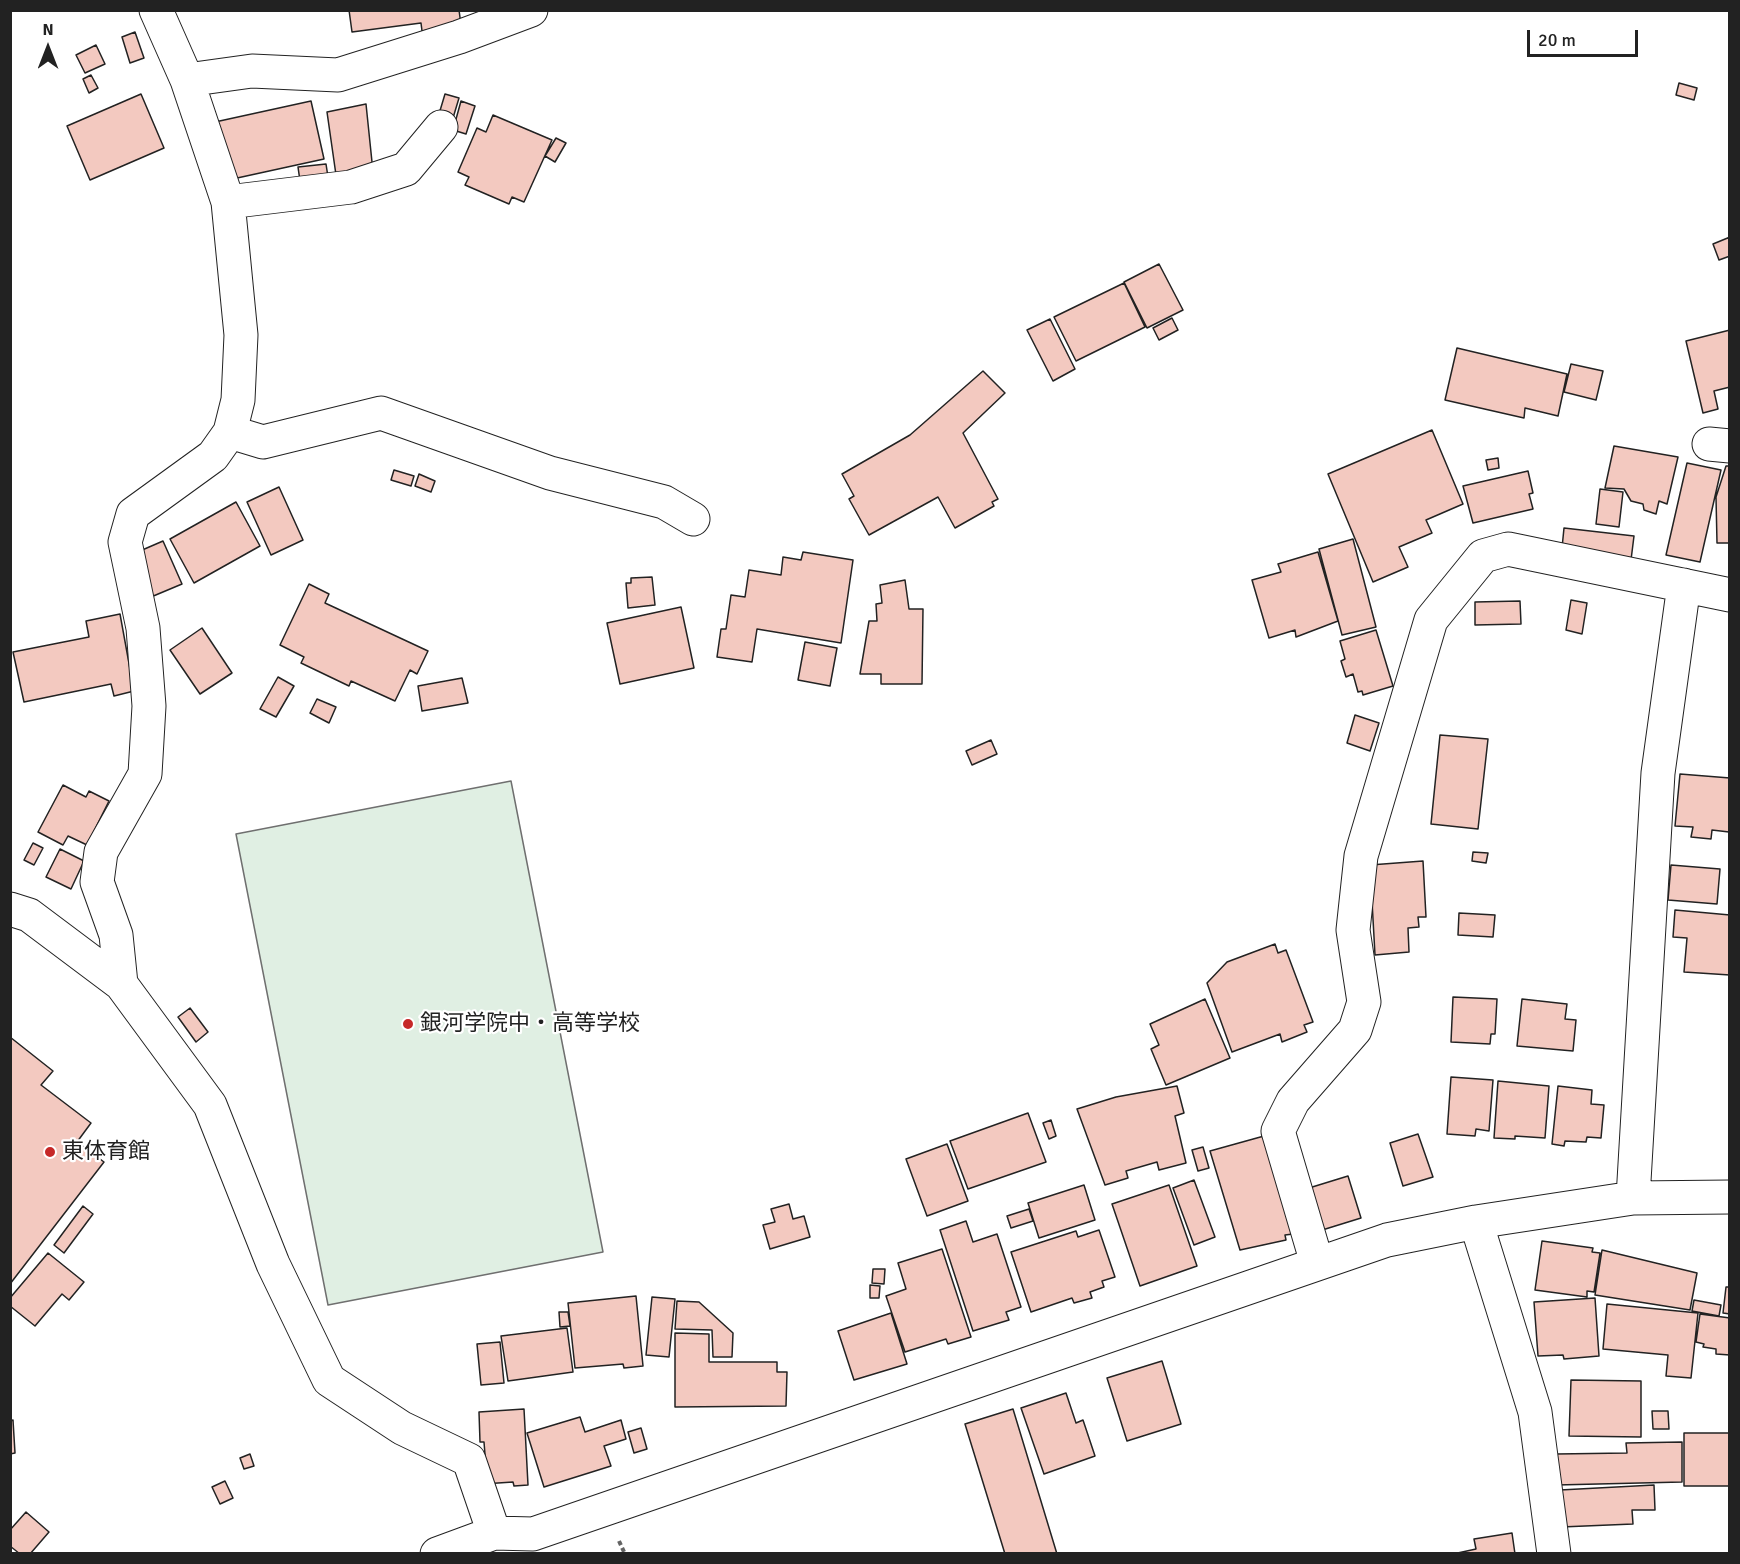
<!DOCTYPE html>
<meta charset="utf-8">
<style>
body{margin:0}
#map{position:relative;width:1740px;height:1564px;overflow:hidden;background:#fff;font-family:Signika,sans-serif}
canvas{display:block}
.frame{position:absolute;inset:0;border:12px solid #222;pointer-events:none}
.north{position:absolute;left:18px;top:18px;width:60px;height:60px;-webkit-text-stroke:4px #fff;paint-order:stroke;rotate:0deg;font-size:16px;font-weight:700;line-height:24px;text-align:center;color:#222}
.north::after{content:'';display:block;margin:auto;width:21px;height:27px;background:#222;clip-path:polygon(50% 0,100% 100%,50% 72%,0 100%)}
.scale{position:absolute;left:1527px;top:30px;width:111px;height:27px;box-sizing:border-box;border:3px solid #222;border-top:0;padding-left:8px;font-size:18px;line-height:21px;white-space:nowrap;color:#222;-webkit-text-stroke:4px #fff;paint-order:stroke}
</style>
<div id="map">
<canvas width="1740" height="1564"></canvas>
<div class="frame"></div>
<div class="north">N</div>
<div class="scale">20 m</div>
</div>
<script>
const c = document.querySelector('canvas').getContext('2d');
c.lineJoin = 'round';
function fillPath(path, color) { c.fillStyle = color; c.fill(path, 'evenodd'); }
function strokePath(path, color, width, dash) { c.strokeStyle = color; c.lineWidth = width; c.lineCap = dash ? 'butt' : 'round'; c.setLineDash(dash || []); c.stroke(path); }
function drawText(font, color, halo, rows, align = 'center') {
  c.font = font + ' Signika,"Noto Sans JP",sans-serif'; c.lineWidth = 4.5; c.setLineDash([]); c.textBaseline = 'middle'; c.strokeStyle = halo; c.fillStyle = color; for (const [text, x, y, turn = 0] of rows) {
    c.save(); c.translate(x, y); c.rotate((+turn || 0) * Math.PI / 180); c.textAlign = isNaN(turn) ? turn : align; if (halo) c.strokeText(text, 0, 0); c.fillText(text, 0, 0); c.restore();
  }
}
const green = new Path2D(`
 M511 781 603 1252 328 1305 236 834Z`);
const building = new Path2D(`
 M349 10H459L461 25 422 31 421 23 352 32Z
 M135 32 144 58 130 63 122 37Z
 M96 45 105 64 85 73 76 55Z
 M91 75 98 88 89 93 83 79Z
 M1679 83 1697 88 1694 100 1676 95Z
 M141 94 164 148 90 180 67 126Z
 M445 94 459 98 450 128 436 124Z
 M311 101 324 159 228 180 215 122Z
 M461 101 475 106 466 134 453 130Z
 M366 104 375 191 339 196 327 112Z
 M493 115 552 140 524 202 512 197 509 204 465 185 469 177 458 172 477 128 486 132Z
 M556 138 566 143 555 162 545 156Z
 M326 164 328 177 300 181 298 167Z
 M1730 237V256L1719 260 1713 244Z
 M1159 264 1183 310 1147 328 1124 282Z
 M1124 283 1145 327 1076 361 1054 317Z
 M1172 318 1178 330 1159 340 1153 328Z
 M1050 319 1075 369 1053 381 1027 330Z
 M1730 330V387L1714 391 1718 409 1703 413 1686 341Z
 M1457 348 1567 374 1558 416 1525 408 1524 418 1445 400Z
 M1571 364 1603 371 1596 400 1564 392Z
 M983 371 1005 393 963 433 998 499 992 502 994 506 955 528 938 497 869 535 849 499 854 496 842 474 910 435Z
 M1432 430 1463 504 1426 520 1432 533 1399 547 1408 567 1373 582 1328 474Z
 M1614 446 1678 457 1667 504 1659 501 1656 514 1644 510 1643 504 1631 501 1624 489 1605 488Z
 M1498 458 1499 468 1488 470 1486 460Z
 M1687 463 1721 470 1700 562 1666 555Z
 M1726 466H1730V543H1717L1716 497Z
 M394 470 414 476 411 486 391 480Z
 M1528 471 1533 493 1529 494 1533 509 1473 523 1463 486Z
 M419 474 435 481 431 492 415 486Z
 M279 487 303 540 271 555 247 502Z
 M1600 489 1623 492 1619 527 1596 524Z
 M236 502 260 546 194 583 170 539Z
 M1564 528 1634 536 1630 568 1561 558Z
 M1353 539 1376 627 1342 635 1319 549Z
 M163 541 182 584 151 597 133 554Z
 M803 552 853 560 841 643 757 629 752 662 717 657 721 629H726L731 595 745 597 749 570 781 575 783 557 801 560Z
 M1318 552 1338 621 1296 637 1295 630 1269 638 1252 580 1281 572 1278 564Z
 M652 577 655 605 628 608 626 583H631V578Z
 M905 580 909 609H923L922 684H881V674H860L869 621H877L876 604 882 603 880 585Z
 M309 584 329 594 325 603 428 651 417 674 410 670 395 701 351 681 349 686 301 663 304 657 280 645Z
 M1571 600 1587 603 1582 634 1566 630Z
 M1520 601 1521 624 1475 625V602Z
 M681 607 694 668 620 684 607 623Z
 M120 614 134 691 114 696 111 684 24 702 13 652 89 637 86 621Z
 M202 628 232 673 200 694 170 650Z
 M1376 630 1393 686 1363 695 1362 691 1358 692 1353 674 1346 677 1341 661 1345 659 1340 641Z
 M805 642 837 648 830 686 798 680Z
 M278 677 294 686 276 717 260 709Z
 M462 678 468 703 422 711 418 686Z
 M317 699 336 707 329 723 310 713Z
 M1355 715 1379 723 1370 751 1347 743Z
 M1440 735 1488 739 1478 829 1431 824Z
 M991 740 997 754 972 765 966 751Z
 M1680 774 1730 778 1729 832 1712 830 1711 839 1691 837 1693 827 1675 826Z
 M63 785 86 797 89 791 109 801 87 845 68 836 63 845 38 832Z
 M33 843 43 848 34 865 24 860Z
 M60 849 84 861 71 889 46 877Z
 M1473 852 1488 853 1486 863 1472 861Z
 M1423 861 1426 917H1418L1419 927 1408 928 1409 952 1375 955 1370 865Z
 M1671 865 1720 869 1717 904 1668 900Z
 M1675 910 1730 915V975L1684 972 1687 938 1673 937Z
 M1459 913 1495 915 1493 937 1458 935Z
 M1275 944 1278 953 1286 950 1313 1022 1304 1025 1307 1032 1282 1042 1280 1034 1232 1052 1207 983 1227 962Z
 M1453 997 1497 999 1495 1034H1491L1490 1044 1451 1042Z
 M1205 999 1230 1058 1166 1085 1151 1049 1159 1045 1150 1024Z
 M1522 999 1567 1004 1565 1019 1576 1020 1573 1051 1517 1046Z
 M190 1008 208 1032 196 1042 178 1017Z
 M10 1037 53 1071 41 1085 91 1123 77 1142 104 1162 10 1284Z
 M1451 1077 1493 1080 1489 1131 1476 1129 1475 1136 1447 1134Z
 M1498 1081 1549 1086 1545 1138 1515 1136V1139L1494 1138Z
 M1177 1086 1184 1113 1175 1116 1186 1163 1159 1170 1157 1162 1126 1171 1128 1178 1105 1185 1077 1109 1116 1097Z
 M1558 1086 1592 1090 1591 1104 1604 1105 1601 1138 1587 1137 1586 1142 1565 1141 1564 1146 1552 1144Z
 M1028 1113 1046 1162 968 1189 950 1141Z
 M1051 1120 1056 1136 1049 1139 1043 1123Z
 M1418 1134 1433 1177 1403 1186 1390 1143Z
 M1264 1136 1293 1234 1285 1235 1286 1240 1240 1250 1210 1151Z
 M947 1144 968 1201 927 1216 906 1159Z
 M1203 1147 1209 1168 1198 1171 1192 1150Z
 M1348 1176 1361 1218 1319 1231 1309 1188Z
 M1194 1180 1215 1237 1194 1245 1173 1188Z
 M1084 1185 1095 1220 1039 1238 1028 1203Z
 M1169 1185 1197 1266 1140 1286 1112 1204Z
 M789 1204 793 1219 804 1216 810 1237 770 1249 763 1225 775 1222 771 1209Z
 M83 1206 93 1214 64 1253 54 1245Z
 M1029 1209 1033 1221 1011 1228 1007 1216Z
 M966 1221 973 1242 997 1234 1021 1307 1006 1312 1009 1320 973 1331 940 1230Z
 M1099 1230 1115 1277 1102 1281 1104 1287 1090 1292 1092 1298 1074 1303 1072 1298 1031 1312 1011 1252 1076 1231 1078 1237Z
 M1542 1241 1593 1248 1592 1252 1600 1253 1594 1292 1587 1291V1297L1535 1290Z
 M942 1249 971 1337 948 1344 946 1339 905 1352 886 1296 906 1289 898 1263Z
 M1602 1250 1697 1273 1690 1310 1595 1295Z
 M48 1253 84 1282 69 1300 62 1294 35 1326 10 1306V1298Z
 M873 1269H885L884 1284 872 1283Z
 M870 1285 880 1286 879 1298H870Z
 M1726 1287H1730V1314L1723 1313Z
 M636 1296 643 1366 624 1368 623 1364 575 1368 568 1303Z
 M652 1297 675 1299 669 1357 646 1355Z
 M1595 1298 1599 1356 1564 1359 1563 1355 1538 1356 1534 1302Z
 M1694 1300 1721 1305 1719 1316 1692 1311Z
 M677 1301 699 1302 733 1333 732 1357H713L712 1330 675 1329Z
 M1607 1304 1698 1313 1691 1378 1666 1376 1668 1355 1603 1349Z
 M559 1312H568L570 1326 560 1327Z
 M891 1313 907 1364 854 1380 838 1331Z
 M1700 1314 1730 1318V1355L1716 1354V1349L1703 1347 1704 1344 1696 1342Z
 M567 1328 573 1372 508 1381 501 1336Z
 M675 1333 709 1334V1362H777V1372H787L786 1406 675 1407Z
 M500 1342 504 1383 481 1385 477 1344Z
 M1162 1361 1181 1424 1127 1441 1107 1378Z
 M1571 1380 1641 1381V1437L1569 1436Z
 M1066 1393 1076 1423 1083 1420 1095 1456 1044 1474 1021 1408Z
 M524 1409 528 1485 514 1486 513 1482 483 1484 486 1467 484 1442H480L479 1412Z
 M1013 1409 1057 1554H1005L965 1424Z
 M1652 1411H1668L1669 1429H1653Z
 M580 1417 585 1432 621 1420 626 1439 604 1446 611 1466 544 1487 527 1433Z
 M13 1420 15 1453 10 1454V1421Z
 M641 1428 647 1449 634 1453 628 1432Z
 M1684 1433H1730V1486H1684Z
 M1682 1442V1482L1556 1485V1454L1627 1453 1626 1443Z
 M250 1454 254 1466 244 1469 240 1458Z
 M225 1481 233 1498 220 1504 212 1487Z
 M1654 1485 1655 1510H1632L1633 1524 1561 1527 1560 1490Z
 M26 1512 49 1532 30 1554H20L10 1546V1530Z
 M1512 1533 1515 1554H1453L1476 1549 1474 1539Z`);
const path = new Path2D(`
 M619 1541 625 1554`);
const minor = new Path2D(`
 M187 80 252 71 338 75 459 37 531 10
 M228 202 351 187 406 169 441 127
 M230 432 263 442 381 413 550 473 664 502 693 519
 M1709 444 1730 446
 M10 909 29 915 121 984 210 1105 273 1264 329 1380 402 1428 469 1460 494 1533
 M121 984 116 935 97 882 101 852 145 774 149 706 143 628 125 542 133 514 213 456 230 432 238 400 241 335 228 202 187 80 156 10
 M1633 1198 1658 773 1684 585
 M1476 1222 1535 1412 1554 1554
 M1317 1263 1278 1131 1293 1101 1355 1030 1364 1002 1353 930 1361 856 1431 620 1483 556 1508 549 1730 595
 M437 1554 494 1533 533 1534 1387 1240 1476 1222 1633 1198 1730 1197`);
const markers = [
 [408,1024,6,"#c62828"],
 [50,1152,6,"#c62828"]
];
const poiNames = [
 ["銀河学院中・高等学校",420,1024],
 ["東体育館",62,1152]
];
fillPath(green, '#e0efe3');
strokePath(green, '#6f6f6f', 1.5);
fillPath(building, '#f3c9c0');
strokePath(building, '#222', 1.5);
strokePath(minor, '#222', 35);
strokePath(path, '#646464', 4, [4.5, 3]);
strokePath(minor, '#fff', 33);
for (const [x, y, r, color] of markers) { const dot = new Path2D(); dot.arc(x, y, r, 0, 2 * Math.PI); c.fillStyle = color; c.fill(dot); strokePath(dot, '#fff', 2); }
drawText('22px', '#222', '#fff', poiNames, 'left');
</script>
